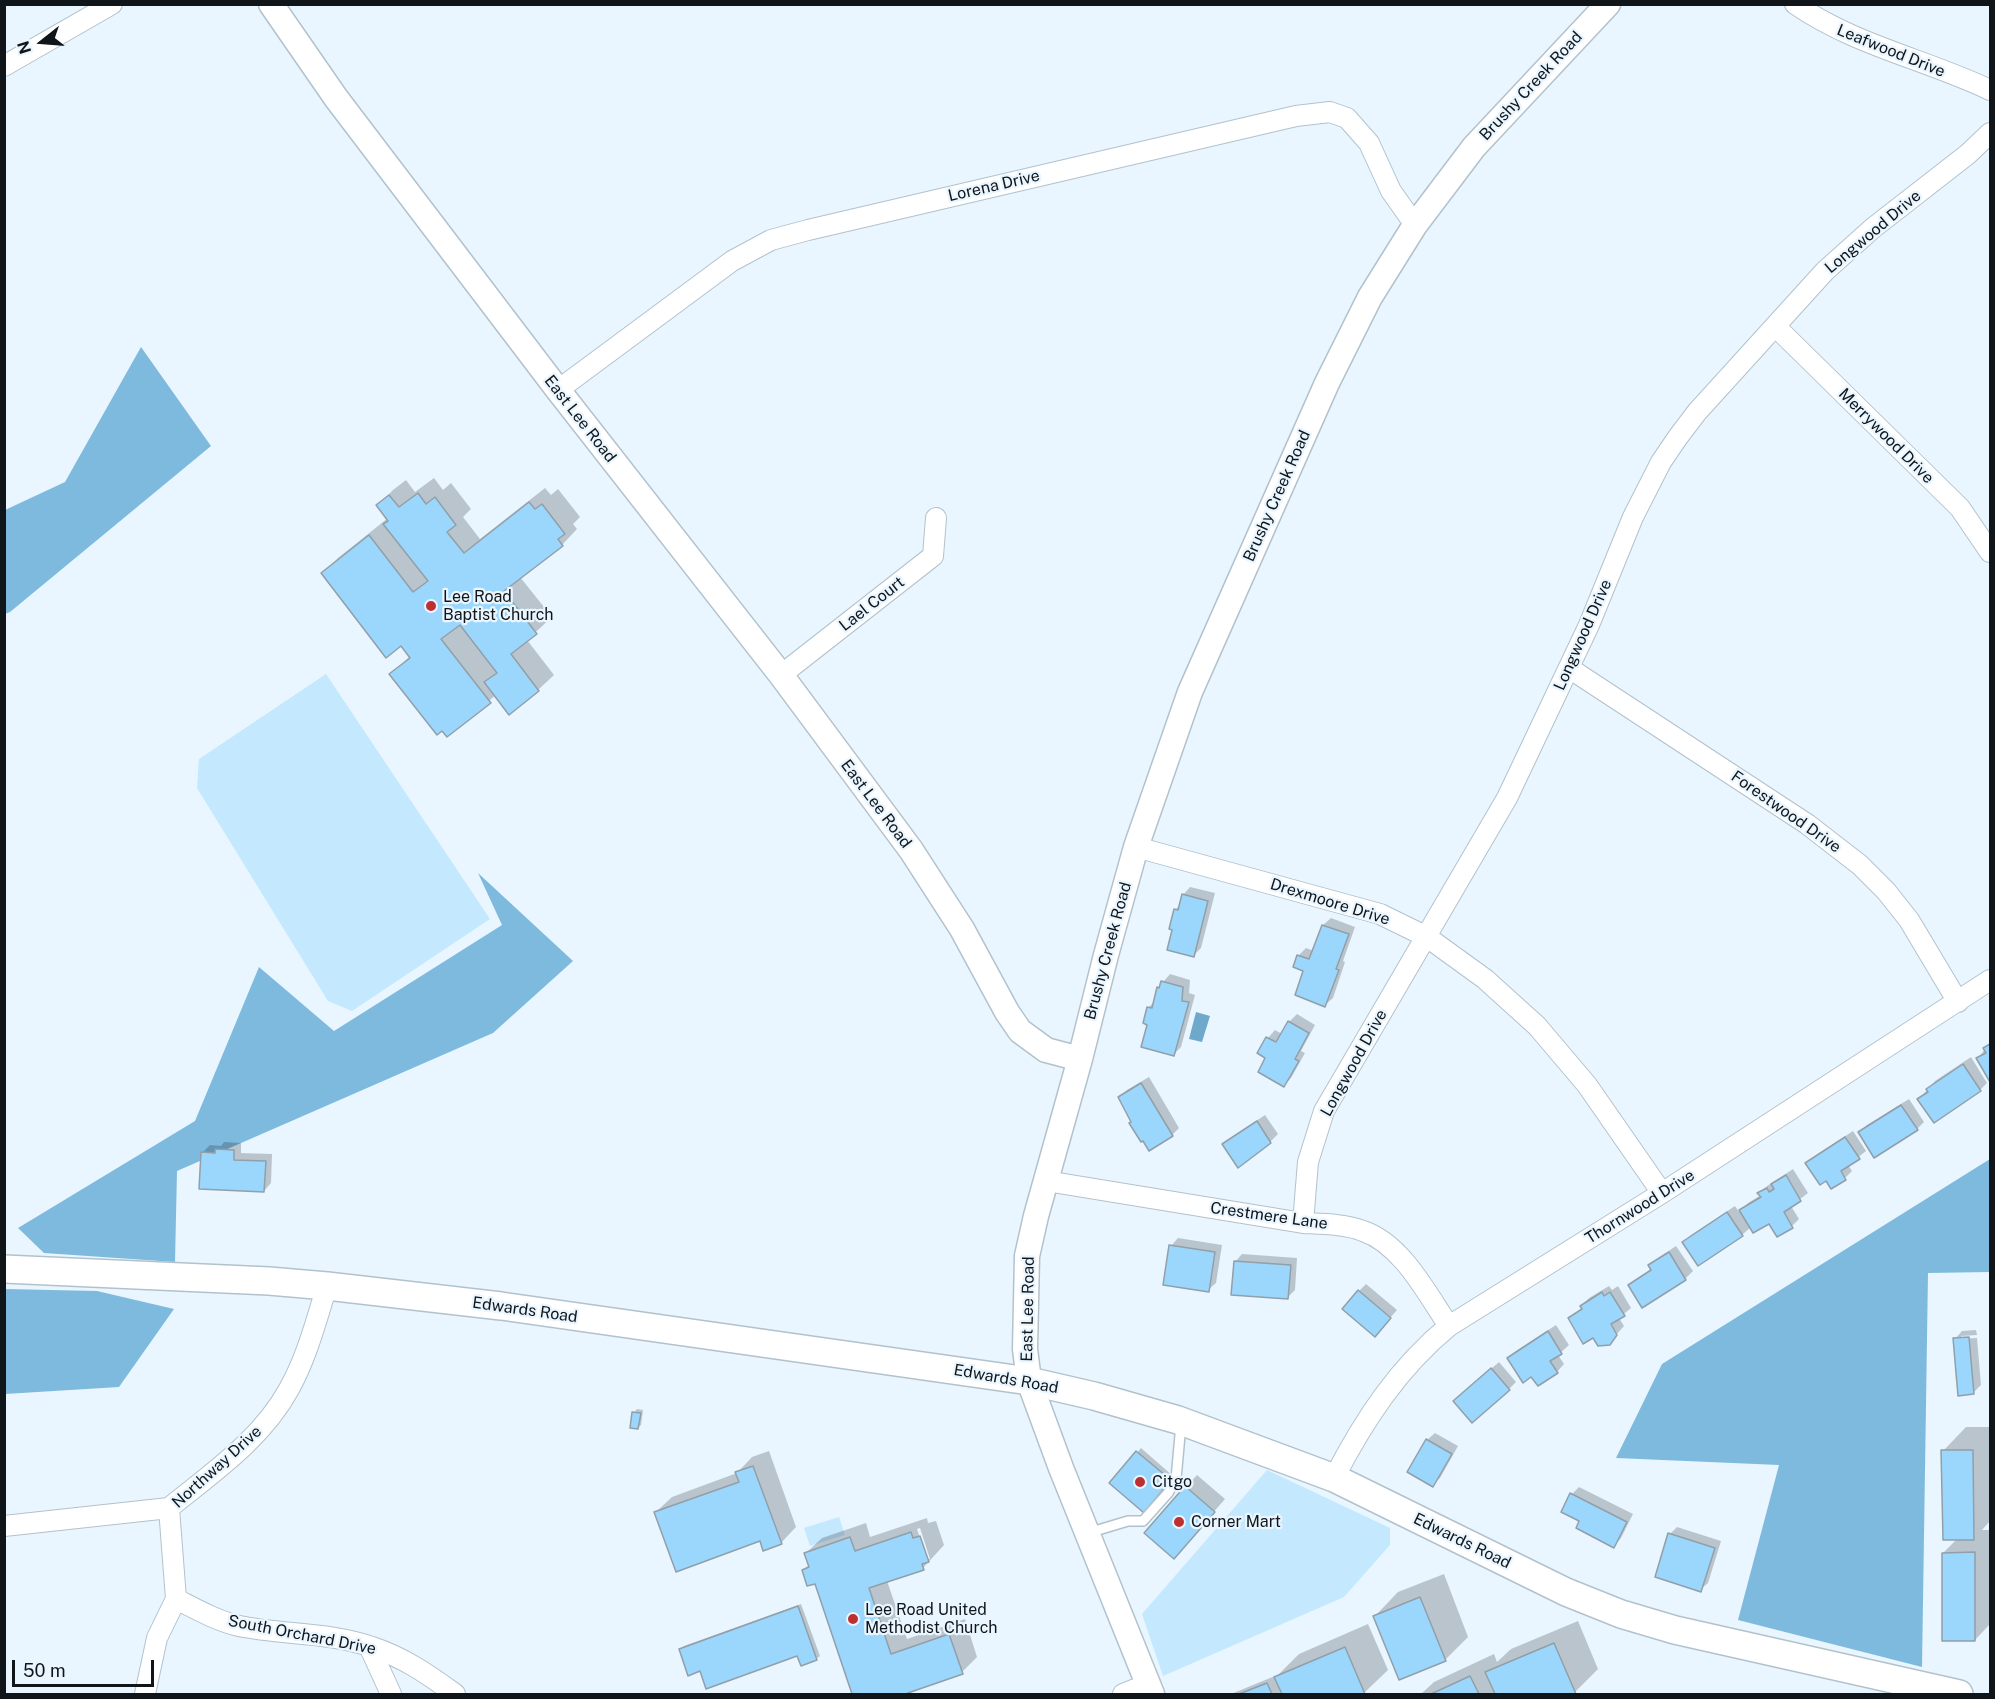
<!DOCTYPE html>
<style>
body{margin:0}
#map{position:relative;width:1995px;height:1699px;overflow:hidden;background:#e9f6ff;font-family:"Public Sans",sans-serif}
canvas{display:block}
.frame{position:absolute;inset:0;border:6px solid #101519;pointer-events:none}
.north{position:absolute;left:12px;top:12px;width:60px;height:60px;-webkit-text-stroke:4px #e9f6ff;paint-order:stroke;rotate:253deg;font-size:16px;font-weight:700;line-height:24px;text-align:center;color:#101519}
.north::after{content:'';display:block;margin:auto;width:21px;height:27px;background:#101519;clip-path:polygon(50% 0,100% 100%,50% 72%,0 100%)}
.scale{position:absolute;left:12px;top:1660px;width:142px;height:27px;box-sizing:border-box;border:3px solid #101519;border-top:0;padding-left:8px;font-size:18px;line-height:21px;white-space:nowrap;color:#101519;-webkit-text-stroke:4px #e9f6ff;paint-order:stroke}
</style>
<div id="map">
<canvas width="1995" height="1699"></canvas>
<div class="frame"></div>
<div class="north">N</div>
<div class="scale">50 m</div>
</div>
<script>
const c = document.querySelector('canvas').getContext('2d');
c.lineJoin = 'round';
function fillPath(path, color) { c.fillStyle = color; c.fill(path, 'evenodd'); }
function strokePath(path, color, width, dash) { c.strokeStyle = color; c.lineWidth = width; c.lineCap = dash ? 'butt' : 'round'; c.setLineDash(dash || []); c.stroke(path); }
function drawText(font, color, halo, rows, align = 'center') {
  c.font = font + ' "Public Sans",sans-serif'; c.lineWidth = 4.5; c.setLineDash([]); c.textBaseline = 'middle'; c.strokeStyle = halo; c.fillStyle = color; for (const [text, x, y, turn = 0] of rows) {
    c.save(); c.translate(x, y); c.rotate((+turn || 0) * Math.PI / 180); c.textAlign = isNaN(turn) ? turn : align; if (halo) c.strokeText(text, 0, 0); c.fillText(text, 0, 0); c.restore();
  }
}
const green = new Path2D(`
 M326 674 490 919 352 1011 328 1001 197 788 199 759Z
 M1267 1470 1390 1528V1545L1344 1597 1163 1676 1142 1614Z
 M839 1517 845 1535 810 1546 804 1528Z`);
const forest = new Path2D(`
 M141 347 211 446 10 612 5 614V510L65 482Z
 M478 873 573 961 493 1033 177 1171 175 1262 44 1253 18 1228 195 1121 259 967 334 1031 502 925Z
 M1990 1159V1272L1928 1273 1922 1667 1738 1620 1779 1465 1616 1458 1662 1364Z
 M5 1289 97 1291 174 1309 119 1387 5 1394Z`);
const water = new Path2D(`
 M1196 1012 1210 1016 1202 1042 1189 1039Z`);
const shadow = new Path2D(`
 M434 478 443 490 451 483 471 509 463 517 480 539 545 488 551 495 558 489 580 517 573 524 577 529 562 545 520 577 552 617 527 640 554 675 538 690 509 713 496 695 447 735 391 674 410 656 402 644 323 573 338 558 388 518 378 505 393 490 406 480 415 492Z
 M1190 887 1215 893 1201 948 1194 955 1175 910 1181 904 1183 895Z
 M1331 918 1355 927 1343 961 1345 962 1333 998 1325 1005 1298 956 1306 948 1314 951 1323 925Z
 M1170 974 1190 980 1189 993 1195 995 1181 1047 1174 1054 1149 1024 1148 1008 1155 1001 1158 988Z
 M1297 1014 1315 1025 1301 1051 1305 1053 1291 1078 1284 1085 1267 1058 1259 1053 1268 1038 1275 1030 1282 1034 1289 1022Z
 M1990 1043V1079L1978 1058Z
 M1971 1057 1987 1083 1980 1090 1919 1099 1935 1081Z
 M1149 1077 1179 1128 1172 1135 1132 1122 1119 1098 1127 1090Z
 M1909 1099 1924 1122 1917 1129 1860 1132 1867 1125Z
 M1265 1115 1278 1134 1270 1142 1266 1145 1224 1144 1232 1137Z
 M1853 1131 1866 1151 1848 1165 1852 1171 1845 1178 1827 1179 1807 1163 1815 1156Z
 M224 1142 241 1143V1153L272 1154 271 1183 264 1191 202 1153 210 1145 221 1146Z
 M1793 1169 1808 1193 1791 1206 1799 1219 1792 1226 1769 1222 1751 1227 1742 1235 1684 1242 1691 1235 1735 1206 1739 1212 1748 1203 1761 1195 1759 1193 1767 1186Z
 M1178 1238 1222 1245 1216 1283 1208 1290 1171 1246Z
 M1676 1246 1693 1271 1685 1279 1643 1306 1630 1286 1652 1268 1650 1265 1658 1258Z
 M1242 1254 1297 1258 1295 1290 1288 1297 1235 1262Z
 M1366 1284 1397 1310 1382 1327 1359 1291Z
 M1609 1286 1612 1290 1618 1286 1631 1308 1619 1318 1624 1326 1609 1343 1593 1336 1569 1318 1582 1308 1581 1306 1589 1298Z
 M1556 1325 1569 1345 1558 1355 1564 1364 1557 1372 1532 1375 1509 1358 1516 1351Z
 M1976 1330 1977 1335 1961 1336V1339L1977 1338 1981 1385 1973 1393 1955 1339 1962 1331Z
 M1499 1362 1516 1382 1509 1389 1462 1394Z
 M637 1409 643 1410 641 1425 638 1428 634 1413Z
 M1966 1427H1990V1521L1982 1530H1990V1624L1975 1640 1943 1553 1958 1538 1943 1451Z
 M1435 1433 1458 1446 1440 1478 1432 1485 1427 1440Z
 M1141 1448 1173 1476 1147 1508 1111 1483Z
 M769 1451 796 1527 781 1543 656 1512 672 1497 737 1473 752 1457Z
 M1197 1475 1225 1499 1185 1545 1146 1533Z
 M1579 1487 1633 1514 1621 1538 1614 1546 1581 1521 1572 1494Z
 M927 1518 928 1523 936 1521 944 1545 923 1568 887 1581 907 1639 965 1619 977 1657 962 1672 915 1688 908 1694H854L816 1582 803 1570 810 1564 806 1553 822 1538 866 1523 870 1537ZM920 1528 930 1559H927L917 1529Z
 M1677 1527 1721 1541 1708 1583 1700 1590 1670 1534Z
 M1444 1574 1468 1637 1445 1660 1375 1616 1398 1592Z
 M801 1604 820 1656 816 1659 798 1654 701 1670 680 1649 684 1646Z
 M1578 1621 1598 1669 1575 1692 1570 1694H1421L1434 1682 1494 1654 1497 1662 1511 1649Z
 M1368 1624 1388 1670 1364 1693 1231 1694 1275 1676V1678L1299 1654Z`);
const building = new Path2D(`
 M418 493 426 504 435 497 456 525 447 532 464 553 529 502 535 509 542 504 565 534 558 539 563 546 504 591 537 634 511 654 539 691 509 715 484 682 497 673 460 625 441 639 491 703 447 737 442 731 437 735 389 674 410 658 401 646 386 658 321 573 369 535 413 592 428 581 383 524 388 521 376 505 389 495 399 507Z
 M1182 894 1208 901 1194 957 1167 950 1172 930 1169 929 1174 909 1178 910Z
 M1322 925 1349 934 1336 969 1339 970 1325 1007 1295 995 1303 971 1293 967 1297 955 1309 959Z
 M1161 981 1183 987 1182 1001 1189 1002 1174 1056 1141 1047 1147 1025 1143 1023 1147 1007 1152 1008 1157 987 1159 988Z
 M1288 1021 1309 1033 1295 1059 1299 1061 1284 1087 1258 1072 1265 1058 1257 1053 1266 1037 1276 1042Z
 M1990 1044V1082L1976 1058 1986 1053 1983 1048Z
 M1963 1064 1981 1091 1934 1123 1917 1099 1928 1092 1926 1089Z
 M1141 1083 1173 1136 1149 1151 1143 1141 1141 1142 1129 1123 1131 1122 1118 1097Z
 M1901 1105 1918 1130 1874 1158 1858 1132Z
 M1257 1121 1271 1143 1238 1168 1222 1144Z
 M1845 1137 1860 1159 1841 1171 1846 1180 1831 1189 1826 1181 1820 1185 1805 1163Z
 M215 1149 234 1150V1160L266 1161 264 1192 199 1189 201 1152 215 1153Z
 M1786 1175 1801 1201 1784 1212 1793 1228 1777 1237 1769 1224 1753 1233 1739 1210 1761 1197 1757 1193 1767 1188 1769 1192 1774 1189 1771 1184Z
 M1727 1212 1743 1236 1698 1266 1682 1242Z
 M1169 1245 1215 1252 1209 1292 1163 1285Z
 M1669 1252 1686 1280 1642 1308 1628 1285 1651 1270 1648 1265Z
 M1234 1261 1291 1265 1288 1299 1231 1295Z
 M1358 1290 1391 1318 1375 1337 1342 1309Z
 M1602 1292 1604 1296 1610 1292 1625 1316 1611 1324 1617 1335 1610 1345 1598 1346 1593 1338 1583 1344 1568 1318 1582 1309 1580 1306Z
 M1548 1331 1562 1354 1550 1361 1558 1373 1538 1386 1531 1377 1523 1383 1507 1358Z
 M1969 1337 1974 1394 1958 1396 1953 1338Z
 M1491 1368 1510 1390 1472 1423 1453 1401Z
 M632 1412 641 1413 638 1429 630 1428Z
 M1426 1439 1452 1454 1433 1487 1407 1472Z
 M1941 1450H1973L1974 1540H1943Z
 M1136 1451 1171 1480 1144 1513 1109 1483Z
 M753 1466 782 1544 763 1551 760 1541 676 1572 654 1512 739 1482 735 1472Z
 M1185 1486 1215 1512 1174 1559 1144 1533Z
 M1570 1493 1627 1522 1614 1548 1576 1528 1579 1521 1561 1512Z
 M911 1532 913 1538 920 1536 929 1562 922 1564 924 1570 869 1588 891 1654 949 1634 963 1674 905 1694H852L815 1584 807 1586 802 1570 809 1567 804 1553 850 1537 855 1551Z
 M1668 1533 1715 1548 1701 1592 1655 1577Z
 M1975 1552V1641H1942V1553Z
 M1420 1597 1446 1661 1399 1680 1373 1616Z
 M798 1606 817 1660 801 1666 797 1656 706 1689 700 1671 688 1676 679 1649Z
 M1554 1643 1576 1694H1495L1485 1672Z
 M1345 1647 1365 1694H1282L1274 1677Z
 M1470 1676 1479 1694H1431Z
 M1267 1683 1272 1694H1239Z`);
const service = new Path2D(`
 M1088 1533 1128 1521H1143L1168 1493 1176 1479 1181 1424`);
const minor = new Path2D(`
 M1795 4C1856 46 1925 59 1990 90
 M4 66 112 4
 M1775 326 1960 508 1990 552
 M558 390 732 261 771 240 808 230 1296 116 1330 112 1347 118 1369 143 1391 191 1415 225
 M1569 668 1807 824 1860 865 1886 891 1909 920 1958 1002
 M781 675 933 556 936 518
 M1136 847 1380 914 1427 937 1485 979 1537 1026 1587 1085 1662 1193
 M1046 1181 1303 1223C1323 1224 1344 1224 1363 1231 1402 1244 1427 1294 1449 1326
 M1303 1223 1308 1162 1324 1111 1507 798 1589 625 1633 517 1661 462 1678 437 1697 412 1825 271 1873 228 1968 154 1990 133
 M1334 1478C1364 1420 1398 1368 1449 1326L1662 1193 1990 980
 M4 1526 169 1508
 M176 1599C196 1609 217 1621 239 1626 283 1635 330 1632 372 1647 403 1657 429 1675 455 1694
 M369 1646 391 1694
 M145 1694 157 1638 176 1599 169 1508C212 1473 262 1439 289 1389 307 1357 316 1321 327 1286
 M1123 1694 1148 1684`);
const tertiary = new Path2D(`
 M271 4 336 98 558 390 781 675 911 850 962 929 1007 1012 1020 1031 1046 1050 1080 1059
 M1152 1694 1061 1468 1029 1381 1025 1349 1027 1256 1036 1216 1080 1059 1106 955 1136 847 1190 692 1327 383 1370 297 1415 225 1474 147 1608 4`);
const secondary = new Path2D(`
 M4 1269 269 1281 327 1286 501 1306 1029 1381 1094 1396 1178 1420 1334 1478 1566 1592 1621 1614 1675 1630 1959 1694`);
const markers = [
 [431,606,6,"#be2f2f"],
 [1140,1482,6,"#be2f2f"],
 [1179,1522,6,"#be2f2f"],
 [853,1619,6,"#be2f2f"]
];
const streetNames = [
 ["Leafwood Drive",1891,51,22],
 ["Brushy Creek Road",1531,86,-47],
 ["Lorena Drive",994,186,-13],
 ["Longwood Drive",1873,232,-40],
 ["East Lee Road",580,419,52],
 ["Merrywood Drive",1886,436,45],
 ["Brushy Creek Road",1277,496,-66],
 ["Lael Court",872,604,-38],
 ["Longwood Drive",1583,635,-66],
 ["East Lee Road",876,804,53],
 ["Forestwood Drive",1786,812,35],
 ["Drexmoore Drive",1330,902,17],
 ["Brushy Creek Road",1108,951,-75],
 ["Longwood Drive",1354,1063,-61],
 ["Thornwood Drive",1640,1207,-32],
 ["Crestmere Lane",1269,1216,8],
 ["East Lee Road",1028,1309,-89],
 ["Edwards Road",525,1310,8],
 ["Edwards Road",1006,1379,10],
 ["Northway Drive",217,1467,-42],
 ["Edwards Road",1462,1541,26],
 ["South Orchard Drive",302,1635,11]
];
const poiNames = [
 ["Lee Road",443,597],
 ["Baptist Church",443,615],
 ["Citgo",1152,1482],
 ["Corner Mart",1191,1522],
 ["Lee Road United",865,1610],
 ["Methodist Church",865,1628]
];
fillPath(green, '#c4e8fe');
fillPath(forest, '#7ebadd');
fillPath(water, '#6ea9cc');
fillPath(shadow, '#0003');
fillPath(building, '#9bd7fc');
strokePath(building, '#909fa9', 1.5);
strokePath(service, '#b2c2cc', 12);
strokePath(minor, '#b2c2cc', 22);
strokePath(tertiary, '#b2c2cc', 27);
strokePath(secondary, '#b2c2cc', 30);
strokePath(service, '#fff', 9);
strokePath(minor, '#fff', 20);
strokePath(tertiary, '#fff', 24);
strokePath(secondary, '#fff', 27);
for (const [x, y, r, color] of markers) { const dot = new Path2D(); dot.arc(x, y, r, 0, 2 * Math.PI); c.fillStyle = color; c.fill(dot); strokePath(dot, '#e9f6ff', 2); }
drawText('16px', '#101519', '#e9f6ff', streetNames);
drawText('16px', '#101519', '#e9f6ff', poiNames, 'left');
</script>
